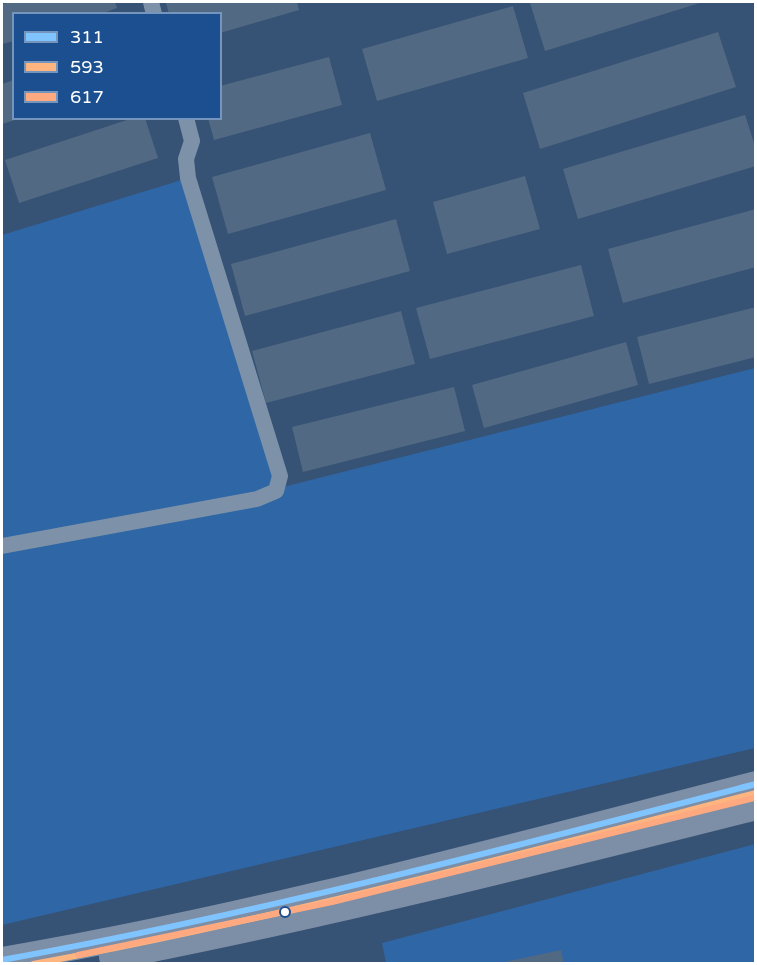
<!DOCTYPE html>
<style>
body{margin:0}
#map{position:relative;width:757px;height:965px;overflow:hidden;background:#365274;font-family:"Varela Round",sans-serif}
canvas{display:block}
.frame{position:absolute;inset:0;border:3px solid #fff;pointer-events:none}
.legend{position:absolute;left:12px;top:12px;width:210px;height:108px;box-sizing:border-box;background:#1b4f8f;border:2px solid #7695bc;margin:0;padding:8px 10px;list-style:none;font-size:18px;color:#fff}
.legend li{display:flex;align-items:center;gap:12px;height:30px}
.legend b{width:30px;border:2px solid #7695bc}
</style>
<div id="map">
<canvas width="757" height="965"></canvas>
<div class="frame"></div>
<ul class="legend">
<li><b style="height:8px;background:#80c4ff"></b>311</li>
<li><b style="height:8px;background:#ffb580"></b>593</li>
<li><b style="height:8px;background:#ffa980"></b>617</li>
</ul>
</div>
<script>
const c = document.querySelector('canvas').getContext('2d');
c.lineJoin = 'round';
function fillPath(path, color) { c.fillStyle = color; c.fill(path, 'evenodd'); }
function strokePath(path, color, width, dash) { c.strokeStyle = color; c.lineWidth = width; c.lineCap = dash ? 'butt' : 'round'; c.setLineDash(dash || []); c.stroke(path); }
const green = new Path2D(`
 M188 178 283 487 755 368V748L2 925V235Z
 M755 844V963H386L382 943Z`);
const building = new Path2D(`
 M10 2H115L117 8 101 14H14V41L2 44V4Z
 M170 2H297L299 10 220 33V14H169L166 3Z
 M534 2H703L545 51 530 3Z
 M513 6 528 58 377 101 362 49Z
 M718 32 736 87 540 149 523 93Z
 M329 57 342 105 214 140 208 118H220V86Z
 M14 80V118L18 119 2 124V84Z
 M745 115 756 149V166L578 219 563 169Z
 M133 118H145L158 158 19 203 5 160Z
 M370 133 386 190 228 234 212 177Z
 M525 176 540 229 447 254 433 202Z
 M756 209V267L623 303 608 249Z
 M396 219 410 271 245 316 231 264Z
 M581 265 594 316 430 359 416 308Z
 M756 307V357L649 384 637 337Z
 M401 311 415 364 266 403 252 351Z
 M626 342 638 385 484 428 472 385Z
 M454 387 465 431 303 472 292 427Z
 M561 950 564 964H500V963Z`);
const street = new Path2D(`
 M151 2 154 14
 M2 546 257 499 276 491 280 476 188 178 186 159 192 141 186 118`);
const primary = new Path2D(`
 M112 957C329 915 542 861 756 807
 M2 960C256 917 506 848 756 784`);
const bus1 = new Path2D(`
 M2 960C256 914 505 849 756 784`);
const bus2 = new Path2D(`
 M33 964C277 919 516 855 756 793`);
const bus3 = new Path2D(`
 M78 955 332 902 754 798`);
const markers = [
 [285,912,5,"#fff"]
];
fillPath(green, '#2f66a5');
fillPath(building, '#526984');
strokePath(street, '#7d92a8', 16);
strokePath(primary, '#7d8ea7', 26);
strokePath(bus1, '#80c4ff', 6);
strokePath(bus2, '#ffb580', 6);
strokePath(bus3, '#ffa980', 6);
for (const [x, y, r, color] of markers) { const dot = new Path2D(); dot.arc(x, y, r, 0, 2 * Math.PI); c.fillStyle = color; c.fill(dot); strokePath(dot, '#1b4f8f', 2); }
</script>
